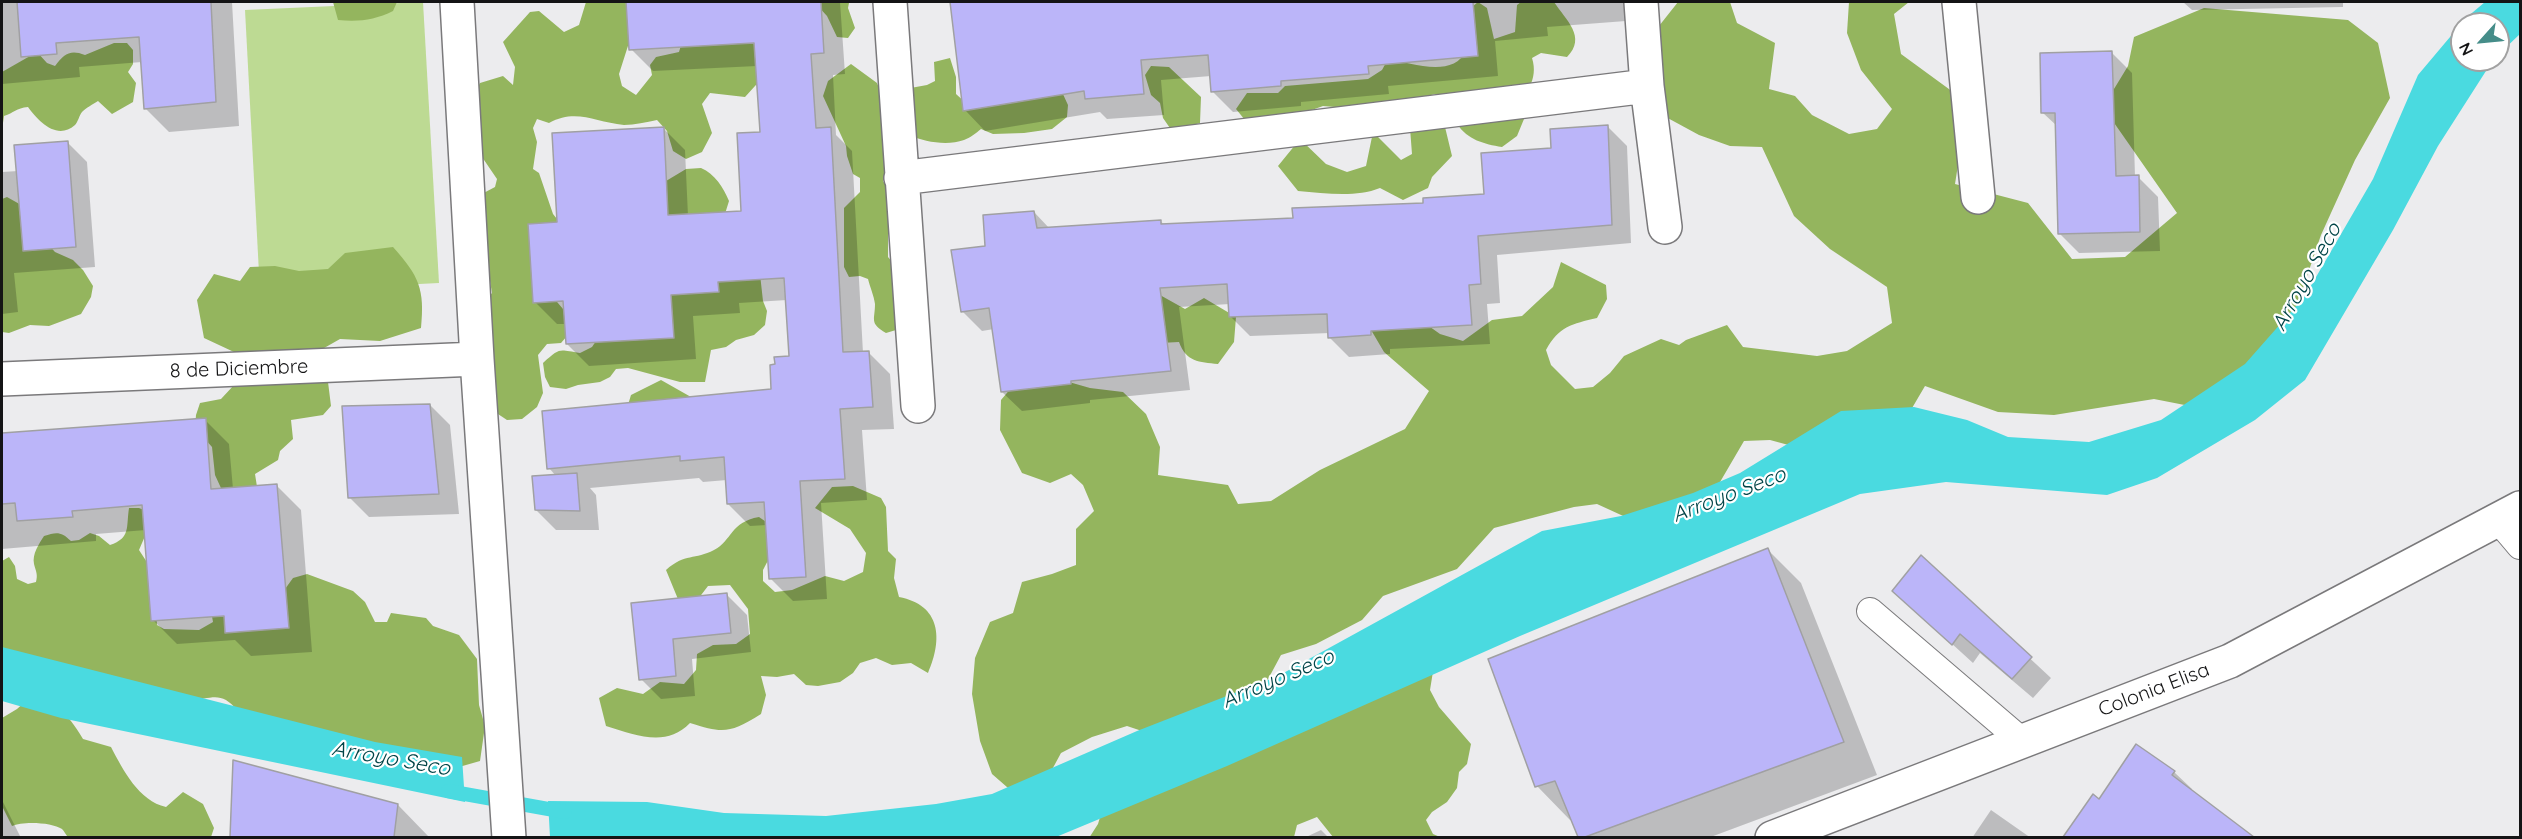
<!DOCTYPE html>
<style>
body{margin:0}
#map{position:relative;width:2522px;height:839px;overflow:hidden;background:#ececee;font-family:Quicksand,sans-serif}
canvas{display:block}
.frame{position:absolute;inset:0;border:3px solid #141415;pointer-events:none}
.north{position:absolute;left:2450px;top:12px;width:60px;height:60px;box-sizing:border-box;background:#fff;border:2px solid #a1a1a1;border-radius:50%;rotate:243deg;font-size:16px;font-weight:700;line-height:24px;text-align:center;color:#141415}
.north::after{content:'';display:block;margin:auto;width:21px;height:27px;background:#458d89;clip-path:polygon(50% 0,100% 100%,50% 72%,0 100%)}
</style>
<div id="map">
<canvas width="2522" height="839"></canvas>
<div class="frame"></div>
<div class="north">N</div>
</div>
<script>
const c = document.querySelector('canvas').getContext('2d');
c.lineJoin = 'round';
function fillPath(path, color) { c.fillStyle = color; c.fill(path, 'evenodd'); }
function strokePath(path, color, width, dash) { c.strokeStyle = color; c.lineWidth = width; c.lineCap = dash ? 'butt' : 'round'; c.setLineDash(dash || []); c.stroke(path); }
function drawText(font, color, halo, rows, align = 'center') {
  c.font = font + ' Quicksand,sans-serif'; c.lineWidth = 4.5; c.setLineDash([]); c.textBaseline = 'middle'; c.strokeStyle = halo; c.fillStyle = color; for (const [text, x, y, turn = 0] of rows) {
    c.save(); c.translate(x, y); c.rotate((+turn || 0) * Math.PI / 180); c.textAlign = isNaN(turn) ? turn : align; if (halo) c.strokeText(text, 0, 0); c.fillText(text, 0, 0); c.restore();
  }
}
const green = new Path2D(`
 M423 2 439 283 260 292 245 10Z`);
const forest = new Path2D(`
 M333 2H397L393 11C375 20 359 22 338 20Z
 M586 2H642L619 74 622 86 636 95 652 75 650 65 656 57 679 52 684 35 750 33C754 48 762 60 765 75L745 97 710 93 702 104 712 133 702 152 686 159 673 151 667 131 657 120C646 122 635 125 624 125 595 122 576 108 549 123L537 119 533 128 537 142 533 169 539 173 553 214 557 219 552 296 569 316 573 329 561 343 547 344 538 355 543 393 537 407 522 419 507 420 498 414 490 396 488 298 492 293 476 197 495 187 497 179 482 157 471 100 480 83 503 76 513 85 515 67 503 42 530 12 539 11 564 32 579 25Z
 M814 2H852L849 3 848 8 855 28 848 38 837 37 827 16Z
 M1478 2 1487 8 1494 39 1515 32 1517 5 1521 2H1554C1566 20 1587 37 1567 57L1541 53 1532 58C1539 80 1525 95 1513 112L1524 119 1517 136 1502 147C1484 144 1468 140 1457 124 1449 113 1448 101 1435 94L1409 101 1347 108 1323 106 1309 111 1299 123 1249 125 1236 109 1247 93H1278L1285 86 1368 79 1382 70 1388 59C1411 63 1454 79 1466 50 1470 40 1466 22 1466 12Z
 M1678 2H1730L1737 23 1775 43 1769 89 1795 96 1812 115 1849 134 1877 129 1892 109 1861 70 1847 33 1849 2H1909L1894 14 1901 54 1953 92 1960 152 1955 184 2028 203 2072 259 2125 257 2177 213 2103 107 2128 66 2134 37 2204 8 2348 20 2378 43 2390 98 2355 160 2321 235 2286 338 2200 408 2154 399 2054 415 1998 412 1925 386 1905 420 1807 450 1770 440 1744 441 1713 494 1632 520 1597 504 1574 507 1494 528 1457 569 1383 596 1362 620 1316 644 1281 655 1259 696 1154 735 1127 726 1092 737 1061 753 1048 777 1015 794 992 774 980 741 972 694 975 658 990 622 1013 613 1022 582 1052 574 1076 565V529L1094 511 1083 485 1071 474 1050 483 1022 473 1000 430 1001 400 1017 381 1041 374 1090 388 1123 392 1146 414 1160 447 1158 475 1228 485 1238 504 1271 501 1320 470 1405 429 1429 391 1384 352 1364 318 1419 319 1440 334 1463 341 1492 320 1522 316 1553 287 1561 262 1606 285 1607 299 1597 318C1572 324 1559 326 1546 350L1551 365 1575 389 1593 387 1610 373 1624 356 1661 339 1679 345 1686 340 1727 325 1743 347 1817 356 1847 351 1892 323 1887 287 1830 249 1794 216 1762 147 1730 146 1699 135 1664 116 1659 26Z
 M114 43H127L133 50V64L128 72 136 83 133 102 112 114 98 101C93 104 86 108 82 112 79 116 78 122 75 125 57 141 38 121 28 107 16 108 14 113 4 116L2 130V72L37 52 47 63 55 66C64 54 70 49 85 55Z
 M950 58 956 77V94L967 104 1062 92 1068 105 1067 117 1052 129 1024 133 993 134 981 129C976 133 970 138 964 140 947 146 925 142 909 135L905 89 927 85 935 81 934 62Z
 M851 64 877 83 883 98 881 129 894 165 883 181 890 192 893 230 888 232V257L899 270 902 314 895 320 896 330 886 333C869 323 875 320 875 304 874 296 870 287 868 279L860 276 849 277 844 267V208L860 192V178L853 174 847 156 846 146 823 96 828 81Z
 M1151 66 1169 67 1201 97 1200 123 1172 131 1163 118 1160 103 1151 95 1145 75Z
 M1445 127 1452 156 1432 177 1428 188 1403 200 1380 188C1355 198 1325 193 1298 191L1278 166 1300 139 1326 164 1347 172 1366 166 1373 132 1401 160 1412 154 1410 128Z
 M701 168C715 174 723 187 729 201L724 217 759 265 763 301 767 311 765 325 754 335 736 340 726 347 711 350 705 382H680L628 368 616 369 610 377 600 382 578 385 566 389 550 387 545 377 543 363C561 347 558 350 580 353L592 347 669 231 661 184 686 169Z
 M7 197 23 206 44 240 55 252 73 260 83 270 93 286 91 297 81 314 49 326 30 325 9 333 2 332V199Z
 M393 247C419 276 425 289 421 328L380 341 340 339 303 360 261 357 234 352 204 338 197 300 214 274 240 281 250 267 275 266 299 271 328 269 345 253Z
 M1160 295 1185 309 1204 298 1236 317 1234 342 1218 364C1199 362 1186 362 1179 342L1141 344Z
 M310 375 328 382 331 406 323 415 291 420 293 439 280 451 278 460 255 474 258 493 226 499 215 475 212 447 195 428 196 415 200 403 221 399 234 385Z
 M661 380 691 397 624 418 631 395Z
 M853 486 881 498 886 507 888 551 896 559 894 578 899 597C941 605 943 639 928 673L911 663 892 665 876 658 860 663 853 673 840 682 818 686 806 685 794 674 777 677 761 676 766 695 761 714C730 733 724 734 690 723 666 748 636 735 606 726L599 698 617 688 643 694 660 682 684 684 696 670 697 654 713 645 736 644 750 634 748 609 730 585 708 586 695 603 680 604 666 570C685 553 695 560 714 550 732 541 730 522 759 517L775 528 777 543 763 570V581L775 592 792 590 825 576 844 581 863 572 866 553 850 529 815 508 832 487Z
 M129 508H139L149 512 148 529 139 550 154 573 157 625 164 629 199 630 213 622 208 594 280 596 293 578 307 574 353 591 365 602 375 622H387L391 613 426 618 433 626 459 635 477 659 479 705 485 726 480 761 452 769 238 711C221 691 214 698 189 701L2 675V561L9 557 15 566 17 579 28 584 36 582C38 574 36 572 34 564 32 554 39 544 44 536 56 532 61 531 71 541L79 540 90 533 99 536 110 545C131 538 126 527 129 508Z
 M1435 659 1430 690 1439 707 1471 744 1467 764 1459 772 1457 788 1447 802 1432 812 1426 820 1433 834 1440 837H1333L1317 817 1297 825 1294 837 1089 838 1098 824 1103 807Z
 M26 701C58 706 66 710 83 739L111 747C123 770 139 801 166 807L183 792 203 804 214 828 211 837H68C66 835 64 831 62 829 52 822 22 821 12 826L2 806V718L17 709Z`);
const water = new Path2D(`
 M2485 2H2520V34L2498 55V24H2462V60H2493L2438 146 2393 230 2305 380 2255 420 2157 478 2107 495 1946 482 1860 494 1520 636 1227 766 1056 837H550L548 801 647 802 724 813 826 816 936 804 992 794 1137 731 1278 676 1542 531 1621 516 1693 493 1740 473 1841 411 1914 407 1967 420 2008 437 2089 442 2161 420 2245 364 2305 296 2373 179 2418 75 2466 18Z
 M2 647 375 742 462 757 465 802 61 718 2 701Z`);
const shadow = new Path2D(`
 M2 2H232L239 126 169 132 145 108 142 62 79 67 80 77 2 84Z
 M634 2H840L845 74 833 75 836 135 852 151 863 353 868 352 890 374 894 429 862 430 867 500 821 503 827 599 793 601 771 579 767 525 750 526 728 504 727 480 703 482 699 478 590 488 596 495 599 530H556L536 510 556 476 549 468 773 390 791 357 787 300 739 303 740 313 693 316 696 359 589 366 567 344 566 324H557L535 302 663 128 685 150 688 216 743 212 761 133 757 66 653 71 631 49Z
 M951 2H1624L1626 21 1547 27 1548 36 1495 41 1498 76 1388 86 1389 94 1301 102V106L1233 112 1212 91 1211 76 1161 80 1164 115 1107 119 1100 112 985 131 965 110Z
 M2183 2H2343V7L2192 10Z
 M2112 53 2132 73 2135 177H2138L2158 197 2160 251 2079 253 2059 233 2057 126 2043 113Z
 M1607 126 1627 146 1631 243 1497 255 1500 303 1487 304 1490 344 1390 349V354L1349 357 1330 338V333L1250 336 1231 317 1230 304 1179 307 1190 390 1090 400V403L1022 411 1002 392 994 329 982 331 962 311 987 247 1034 212 1050 229 1160 221 1165 225 1294 219 1485 195 1553 149Z
 M67 142 87 162 95 267 14 273 18 312 2 314V172L18 171Z
 M430 405 450 425 459 514 369 517 349 497Z
 M205 420 229 444 233 489 277 486 301 510 312 652 251 656 235 640 177 644 153 620 146 530 96 534V541L2 549V462Z
 M1768 550 1801 583 1877 775 1708 838H1580L1573 819 1570 820 1537 786Z
 M1921 557 2051 678 2033 698 1980 653 1973 663 1894 591Z
 M727 595 747 615 751 652 692 659 695 696 661 699 641 679 632 604Z
 M235 762 398 805 430 838H232Z
 M2174 772 2192 789 2191 791 2249 838H2065L2093 796 2099 801Z
 M2 800 21 838H2Z
 M1991 810 2031 838H1972Z
 M1321 830 1329 838H1304Z`);
const stream = new Path2D(`
 M448 791 565 812`);
const building = new Path2D(`
 M17 2H211L216 102 144 109 139 37 56 43 57 54 21 57Z
 M626 2H821L824 53 811 54 816 128 831 127 843 352 869 351 873 407 840 409 845 479 800 481 806 577 769 579 764 502 727 504 724 457 680 461V456L547 469 542 411 771 389 770 365 775 364 774 357 789 356 784 278 718 282 719 292 671 295 674 338 566 344 563 301 533 303 528 224 557 222 552 133 664 127 668 215 741 211 737 133 760 132 754 43 629 50Z
 M950 2H1473L1478 56 1368 66 1369 74 1281 81V86L1211 92 1208 55 1141 60 1144 94 1085 99 1084 91 963 111Z
 M2112 51 2116 176 2139 175 2140 232 2058 234 2055 113H2041L2040 53Z
 M1608 125 1612 225 1478 236 1481 284 1469 285 1472 325 1371 331V335L1328 338 1327 314 1229 317 1227 284 1160 288 1171 371 1071 381V384L1001 392 989 308 961 312 951 250 985 246 983 215 1034 211 1037 228 1161 220V224L1293 218 1292 208 1423 203V198L1484 194 1481 153 1551 148 1550 129Z
 M68 141 76 247 23 251 14 145Z
 M430 404 439 494 348 498 342 406Z
 M206 418 211 489 277 484 289 628 225 633 224 616 151 621 142 505 72 511 73 517 17 521 15 503 2 504V433Z
 M577 473 580 511 535 510 532 476Z
 M1768 548 1844 742 1585 837H1578L1555 781 1535 787 1488 659Z
 M1921 555 2032 657 2012 679 1960 634 1952 645 1892 591Z
 M727 593 731 633 673 639 676 676 639 680 631 603Z
 M2136 744 2175 771 2172 775 2254 837H2063L2093 794 2099 799Z
 M233 760 398 804 394 837H230Z`);
const service = new Path2D(`
 M2498 520 2520 546
 M1870 611 2022 741`);
const minor = new Path2D(`
 M457 2 477 359 509 838
 M890 2 918 406
 M1641 2 1647 86 1665 227
 M1959 2 1978 197
 M901 178 1647 86
 M2 379 477 359`);
const tertiary = new Path2D(`
 M1772 838 2230 661 2520 508`);
const streetNames = [
 ["8 de Diciembre",239,369,-2],
 ["Colonia Elisa",2154,690,-21]
];
const waterNames = [
 ["Arroyo Seco",2307,277,-61],
 ["Arroyo Seco",1729,495,-21],
 ["Arroyo Seco",1278,679,-23],
 ["Arroyo Seco",391,759,10]
];
fillPath(green, '#bdda93');
fillPath(forest, '#94b55e');
fillPath(water, '#4adae0');
fillPath(shadow, '#0003');
strokePath(stream, '#4adae0', 14);
fillPath(building, '#bbb5f9');
strokePath(building, '#a0a0a2', 1.5);
strokePath(service, '#7a797b', 28);
strokePath(minor, '#7a797b', 36);
strokePath(tertiary, '#7a797b', 36);
strokePath(service, '#fff', 26);
strokePath(minor, '#fff', 33);
strokePath(tertiary, '#fff', 33);
drawText('20px', '#141415', '#fff', streetNames);
drawText('italic 21px', '#004447', '#fff', waterNames);
</script>
